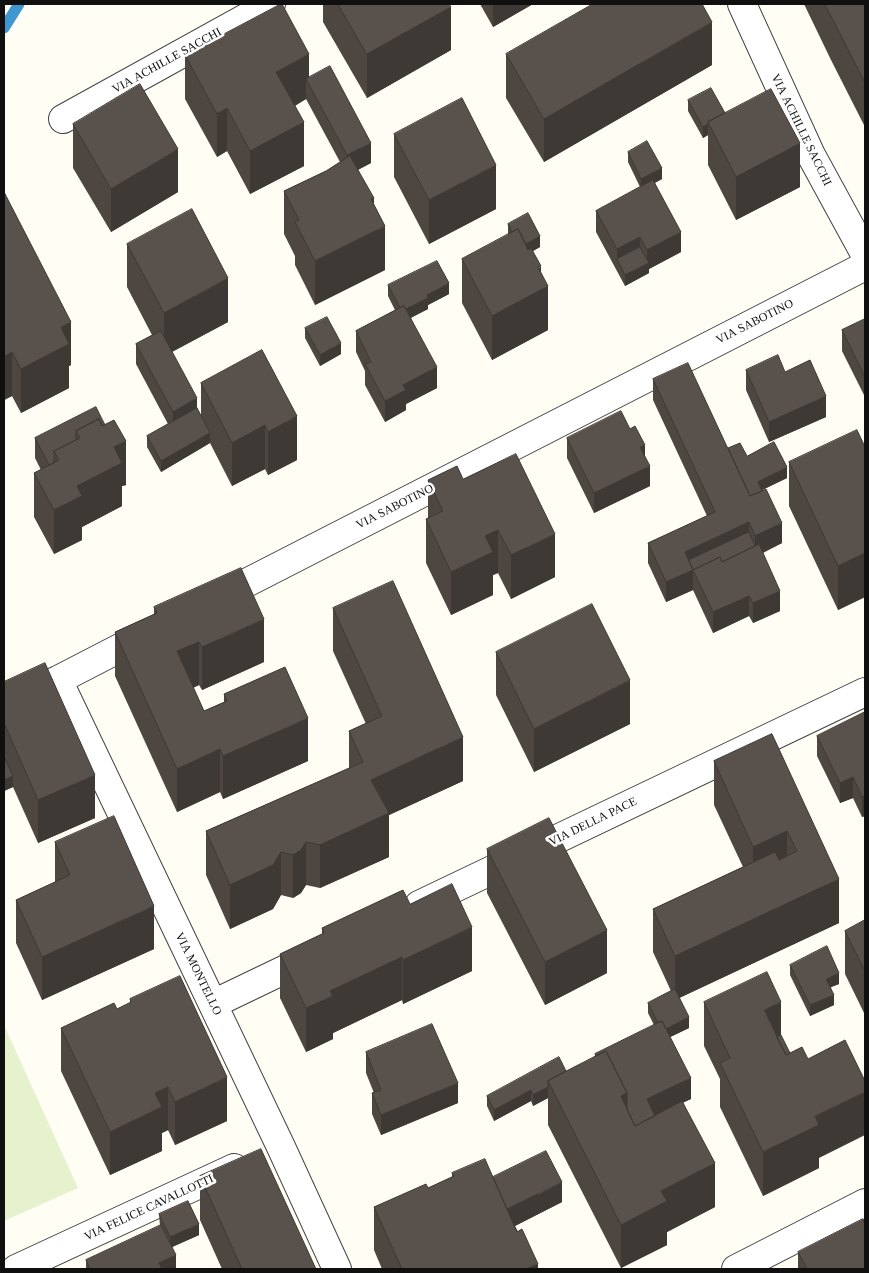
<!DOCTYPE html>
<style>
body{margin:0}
#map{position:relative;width:869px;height:1273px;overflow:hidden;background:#fffdf4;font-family:"Times New Roman",serif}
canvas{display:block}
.frame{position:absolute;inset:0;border:5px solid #101010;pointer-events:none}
</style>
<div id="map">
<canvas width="869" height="1273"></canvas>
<div class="frame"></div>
</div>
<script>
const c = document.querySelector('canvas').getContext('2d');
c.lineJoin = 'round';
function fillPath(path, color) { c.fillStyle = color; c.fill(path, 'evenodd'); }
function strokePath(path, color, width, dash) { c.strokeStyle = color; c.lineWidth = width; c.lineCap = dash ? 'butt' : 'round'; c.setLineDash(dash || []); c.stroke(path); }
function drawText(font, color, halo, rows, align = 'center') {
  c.font = font + ' "Times New Roman",serif'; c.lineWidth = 5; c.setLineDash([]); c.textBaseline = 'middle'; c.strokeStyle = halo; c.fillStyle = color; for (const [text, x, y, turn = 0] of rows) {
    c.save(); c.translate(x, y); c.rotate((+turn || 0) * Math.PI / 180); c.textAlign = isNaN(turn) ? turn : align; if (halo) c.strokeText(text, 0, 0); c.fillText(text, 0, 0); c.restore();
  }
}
const pitch = new Path2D(`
 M4 1025 78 1188 4 1221Z`);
const stream = new Path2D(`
 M4 28 19 4`);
const street = new Path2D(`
 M742 4 811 155 865 254
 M63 119 271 4
 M215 599 865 266
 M58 680 281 1147 337 1269
 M4 704 58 680 147 634
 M419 905 865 692
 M213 1004 313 956
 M16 1269 234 1168
 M736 1269 865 1203`);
const wall = new Path2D(`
 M323 4H449L451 50 367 98 323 22Z
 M480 4H533L493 27Z
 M804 4H865V127L831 60Z
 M506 54 712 65 544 162 506 98Z
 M185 55 309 77 371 163 358 170 374 205 385 270 315 305 295 265V256L284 234V191L326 171 340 162 306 99 295 106 304 166 250 194 227 151 217 157 185 99Z
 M688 100 725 113 800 187 736 220 708 165V135L703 138 688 111Z
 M73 124 178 192 111 232 73 168Z
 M394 134 496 209 429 244 394 177Z
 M628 152 662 179 655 183 681 252 649 269V273L625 286 596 232V211L640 187 628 162Z
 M4 192 71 365 69 366V388L21 413 12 396 4 400Z
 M508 224 540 247 533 251 541 272 548 330 492 360 462 303V259L508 235Z
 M127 244 228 322 172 352 201 416V383L262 350 297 460 268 475 265 469 232 486 210 443 161 472 147 447V436L168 424 136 364V344L152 335 127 287Z
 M388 285 449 294 428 305V309L411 318 437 388 406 404V410L385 422 365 385V371L356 352V331L395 310 388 296Z
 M865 319V397L842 351V330Z
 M305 328 341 354 320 366 305 338Z
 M746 370 785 372 826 417 769 442 746 390Z
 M653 379 728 448 747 456 787 478 762 490 782 543 763 553 780 611 753 623 749 616 713 633 693 590 666 602 648 563V543L707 516 653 400Z
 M96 407 126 485 122 486V506L82 527V540L54 554 34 517V473L41 470 35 458V438Z
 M630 429 645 457 650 486 594 513 567 458V438Z
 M865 447V597L838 610 789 506V462Z
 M463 479 555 577 511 599 498 573 493 575V595L451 615 426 563V519H428V480Z
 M154 607 264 662 202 690 199 685 193 688 204 711 224 702V694L308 761 223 799 220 792 177 812 115 676V632L154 614Z
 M333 608 463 781 389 815V857L320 888 306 885 301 893 293 898 281 895 273 909 230 929 206 875V831L349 768V731L366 724 333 651Z
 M496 652 630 724 534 772 496 695Z
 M4 682 95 818 38 843 13 787 4 791Z
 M865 712V816L862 817 853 798 840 803 817 756V736Z
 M772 734 839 923 679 998 689 1028 670 1037 691 1099 683 1102 715 1207 667 1232V1245L621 1268 548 1125V1098L533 1106 531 1101 494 1121 487 1106V1096L566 1071 595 1057V1054L654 1025 648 1013V1003L671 991 653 952V909L743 867 714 805V761Z
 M55 842 154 949 42 1000 16 943V900L55 882Z
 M487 849 607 973 545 1005 487 893Z
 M410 904 472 971 403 1004 402 1000 333 1033V1039L306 1052 280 998V954L322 934V928Z
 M865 920V1015L845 974V931Z
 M790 965 839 984 831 987 834 1005 810 1016 790 975Z
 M130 999 227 1121 175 1145 168 1130 162 1133V1151L110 1175 61 1071V1028L117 1009 130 1003Z
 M704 1002 781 1035 819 1158V1168L763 1196 720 1107V1079L704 1046Z
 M366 1052 458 1103 381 1135 372 1114V1093H374L366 1073Z
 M452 1173 493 1177 562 1202 515 1226 538 1269H382L374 1250V1207L428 1188 452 1177Z
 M200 1176 316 1269H222L200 1220Z
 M159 1214 199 1235 172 1247 176 1269H86V1260L160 1226Z
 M798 1252 865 1269H798Z`);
const shadedWall = new Path2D(`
 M493 4H533L493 27Z
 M451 7V50L367 98V54Z
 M712 22V65L544 162V119Z
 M309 54V85L306 79V99L276 116V72Z
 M227 108V151L217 157V114Z
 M304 122V166L250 194V151Z
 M708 124V135L703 138V127Z
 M371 143V163L347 175V155Z
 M800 143V187L736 220V177Z
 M178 149V192L111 232V189Z
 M496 165V209L429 244V200Z
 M662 168V179L641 189V179Z
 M374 198V232L385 226V270L315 305V261L371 199Z
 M681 232V252L649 269V273L625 286V275L647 264V250Z
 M540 236V247L520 258V247Z
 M640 237V258L617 259V249Z
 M541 266V290L548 286V330L492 360V316Z
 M228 278V322L164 356V313Z
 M449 283V294L428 305V309L401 322V312L427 295Z
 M71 322V365L69 366V388L21 413V369L61 327Z
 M341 343V354L320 366V355Z
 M12 352V396L4 400V357Z
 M437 367V388L406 404V410L385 422V401L403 385Z
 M826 396V417L769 442V422Z
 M197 398V419L173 432V412Z
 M297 416V460L268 475V432Z
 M265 425V469L232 486V443Z
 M210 433V443L161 472V461Z
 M126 441V485L122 486V506L82 527V540L54 554V510L77 486 102 449Z
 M645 445V465L640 447Z
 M650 466V486L594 513V493Z
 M787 467V478L758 492V482Z
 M749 522V543L689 571 685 552Z
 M782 523V543L755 556V536Z
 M498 530V573L493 575V595L451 615V572L485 536Z
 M555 534V577L511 599V555Z
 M865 553V597L838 610V566Z
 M693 570V590L666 602V582Z
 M780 591V611L753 623V603Z
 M749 596V616L713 633V612Z
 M264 619V662L202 690V647Z
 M199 642V685L177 695V651Z
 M630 680V724L534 772V729Z
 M308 718V761L223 799V756Z
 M463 737V781L389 815V857L320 888V845L371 780Z
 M220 749V792L177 812V769Z
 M95 775V818L38 843V800Z
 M13 776V787L4 791V780Z
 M853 777V798L840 803V783Z
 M865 796V816L862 817V797Z
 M787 831V874L753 890V847Z
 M306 842V885L301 893 293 898V855Z
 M281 852V895L273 909 230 929V885Z
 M839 879V923L675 1000V956Z
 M154 906V949L42 1000V957Z
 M472 927V971L403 1004V960Z
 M607 930V973L545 1005V962Z
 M402 957V1000L333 1033V1039L306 1052V1008L330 991Z
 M839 973V984L826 989V979Z
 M834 995V1005L810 1016V1005Z
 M781 1002V1045L764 1010Z
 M689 1017V1028L662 1041V1031Z
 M227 1077V1121L175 1145V1102Z
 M691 1078V1099L647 1120V1099Z
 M458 1083V1103L381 1135V1115Z
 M168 1087V1130L162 1133V1151L110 1175V1132L155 1093Z
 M548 1087V1098L533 1106V1095Z
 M531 1090V1101L494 1121V1110Z
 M865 1092V1135L819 1158V1168L763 1196V1152L815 1116Z
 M627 1093V1132L621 1096Z
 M715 1163V1207L667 1232V1245L621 1268V1225L661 1191Z
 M562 1182V1202L499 1234V1214Z
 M199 1224V1235L170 1248V1237Z
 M176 1255V1269H159V1263Z
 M538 1264V1269H526Z`);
const building = new Path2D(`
 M281 4H282L309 54 276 72 304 122 250 151 227 108 217 114 185 55Z
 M338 4H449L451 7 367 54Z
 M593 4H702L712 22 544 119 506 54Z
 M825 4H865V83L831 16Z
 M330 66 371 143 347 155 306 79Z
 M140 84 178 149 111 189 73 124Z
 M711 88 725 113 708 122V124L703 127 688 100Z
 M771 89 800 143 736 177 708 122Z
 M462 98 496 165 429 200 394 134Z
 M647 141 662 168 641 179 628 152Z
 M350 156 374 198 371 199 385 226 315 261 295 222 299 220 284 191 326 171Z
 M653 180 681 232 647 250 640 237 617 249 596 211Z
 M4 192 71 322 61 327 69 344 21 369 12 352 4 357Z
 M192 209 228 278 164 313 127 244Z
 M528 213 540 236 526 244 518 229 512 232 508 224Z
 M518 229 528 250 531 248 541 266 538 267 548 286 492 316 462 259Z
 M640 247 649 263 625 275 617 259Z
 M437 261 449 283 427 295 428 298 406 309 404 306 400 308 388 285Z
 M404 306 437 367 403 385 406 390 385 401 365 364 371 362 356 331Z
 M327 317 341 343 320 355 305 328Z
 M865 319V377L842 330Z
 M161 331 197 398 173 412 136 344Z
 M262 350 297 416 268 432 265 425 232 443 201 383Z
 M778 355 785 372 810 360 826 396 769 422 746 370Z
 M688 363 750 496 766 489 782 523 755 536 749 522 685 552 693 570 720 557 722 562 759 544 780 591 753 603 749 596 713 612 693 570 666 582 648 543 715 512 653 379Z
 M96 407 105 425 102 426 99 419 76 431V440L54 451V463L49 465 35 438Z
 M197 408 210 433 161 461 147 436Z
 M621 411 630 429 635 426 645 445 640 447 650 466 594 493 567 438Z
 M99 419 102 426 114 420 126 441 114 447 122 463 77 486 82 496 54 510 34 473 59 460 54 451 80 438 76 431Z
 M857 430 865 447V553L838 566 789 462Z
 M774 442 787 467 758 482 762 491 750 496 728 448 740 443 747 456Z
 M516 454 555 534 511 555 498 530 485 536 493 552 451 572 426 519 443 511 428 480 457 466 463 479Z
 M749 532 755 546 722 562 720 557 693 570 689 560Z
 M241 568 264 619 202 647 199 642 177 651 204 711 227 701 224 694 285 667 308 718 223 756 220 749 177 769 115 632 157 613 154 607Z
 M393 581 463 737 371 780 389 813 320 845 306 842 301 850 293 855 281 852 273 865 230 885 206 831 363 762 349 731 382 716 333 608Z
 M592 604 630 680 534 729 496 652Z
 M45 663 95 775 38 800 4 723V682Z
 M865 712V796L862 797 853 777 840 783 817 736Z
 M772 734 839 879 675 956 653 909 775 852 779 860 797 851 787 831 753 847 714 761Z
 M4 756 13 776 4 780Z
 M114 816 154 906 42 957 16 900 70 875 55 842Z
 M549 818 607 930 545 962 487 849Z
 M452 884 472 927 403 960 402 957 330 991 333 996 306 1008 280 954 324 933 322 928 403 890 410 904Z
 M865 920V971L845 931Z
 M827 946 839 973 826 979 834 995 810 1005 790 965Z
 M767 972 781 1002 764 1010 786 1055 802 1047 808 1059 845 1040 865 1081V1092L815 1116 819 1125 763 1152 720 1063 730 1058 704 1002Z
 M180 976 227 1077 175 1102 168 1087 155 1093 162 1107 110 1132 61 1028 114 1003 117 1009 131 1002 130 999Z
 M675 989 689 1017 666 1029 662 1021 658 1023 648 1003Z
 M662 1021 691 1078 647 1099 655 1116 635 1126 627 1109V1093L606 1051 596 1056 595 1054Z
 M432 1024 458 1083 381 1115 372 1093 381 1090 366 1052Z
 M781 1035 790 1053 786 1055 777 1037Z
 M606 1051 627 1093 621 1096 635 1126 682 1101 715 1163 661 1191 667 1201 621 1225 548 1081Z
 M559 1057 566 1071 548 1081V1087L533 1095 531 1090 494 1110 487 1096Z
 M261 1149 316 1269H242L200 1176Z
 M546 1151 562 1182 507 1209 493 1177Z
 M485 1159 517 1232 522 1229 538 1264 526 1269H402L374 1207 426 1184 428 1188 454 1176 452 1173Z
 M188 1201 199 1224 170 1237 159 1214Z
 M863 1219 865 1225V1269H807L798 1252Z
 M161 1225 176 1255 159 1263 162 1269H90L86 1260Z`);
const streetNames = [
 ["VIA ACHILLE SACCHI",167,61,-29],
 ["VIA ACHILLE SACCHI",801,130,64],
 ["VIA SABOTINO",755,322,-27],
 ["VIA SABOTINO",395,507,-27],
 ["VIA DELLA PACE",593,822,-26],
 ["VIA MONTELLO",198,974,64],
 ["VIA FELICE CAVALLOTTI",149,1208,-25]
];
fillPath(pitch, '#e6f2ce');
strokePath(stream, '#3e97cf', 11);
strokePath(street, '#434343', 30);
strokePath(street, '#fff', 28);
fillPath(wall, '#4d4641');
fillPath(shadedWall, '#3e3935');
fillPath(building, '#59514c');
strokePath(building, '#3e3935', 1);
drawText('12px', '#101010', '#fff', streetNames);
</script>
